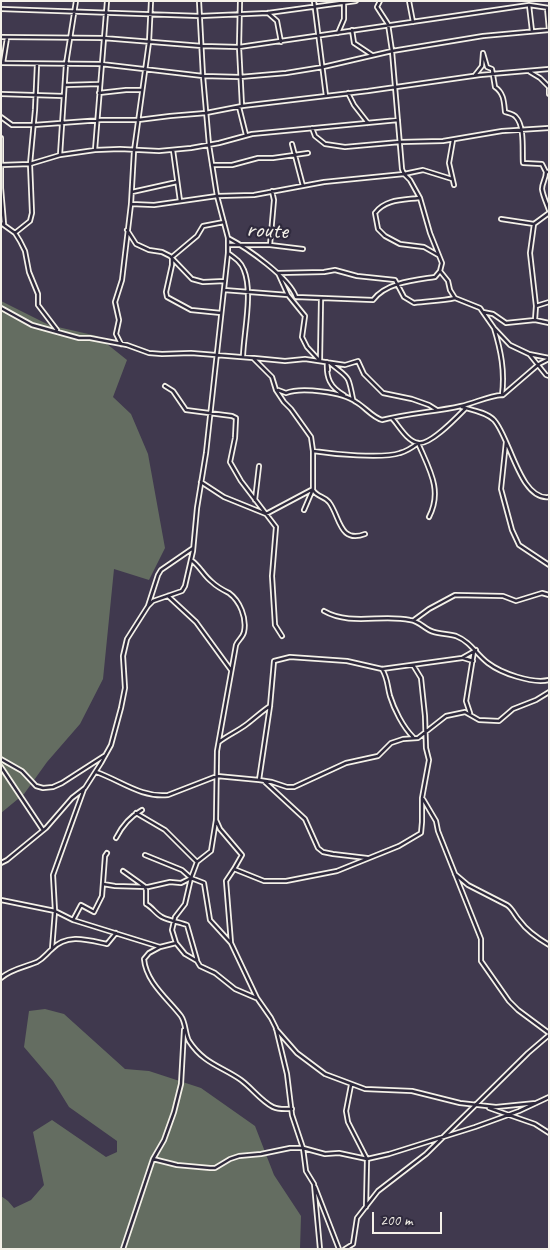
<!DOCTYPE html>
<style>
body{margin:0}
#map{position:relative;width:550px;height:1250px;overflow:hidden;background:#40394e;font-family:Caveat,sans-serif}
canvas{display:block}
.frame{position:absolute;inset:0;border:2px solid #f4f1e8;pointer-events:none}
.scale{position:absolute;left:372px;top:1212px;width:70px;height:22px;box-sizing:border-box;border:2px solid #f4f1e8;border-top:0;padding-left:6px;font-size:15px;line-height:18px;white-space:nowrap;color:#f4f1e8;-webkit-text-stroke:4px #2f2a3d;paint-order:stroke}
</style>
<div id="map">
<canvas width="550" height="1250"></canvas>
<div class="frame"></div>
<div class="scale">200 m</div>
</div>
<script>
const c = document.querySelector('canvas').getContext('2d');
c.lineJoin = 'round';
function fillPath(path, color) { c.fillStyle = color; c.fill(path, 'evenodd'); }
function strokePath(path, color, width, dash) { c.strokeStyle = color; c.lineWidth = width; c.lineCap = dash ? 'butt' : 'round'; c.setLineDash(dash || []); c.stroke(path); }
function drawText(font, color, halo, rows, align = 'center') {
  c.font = font + ' Caveat,sans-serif'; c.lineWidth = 4.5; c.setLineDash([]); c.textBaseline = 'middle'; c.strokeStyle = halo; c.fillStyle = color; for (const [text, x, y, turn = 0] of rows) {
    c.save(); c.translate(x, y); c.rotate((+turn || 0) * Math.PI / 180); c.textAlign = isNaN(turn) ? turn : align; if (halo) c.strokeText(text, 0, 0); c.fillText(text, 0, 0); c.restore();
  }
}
const green = new Path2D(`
 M1 301 49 325 97 336 127 360 113 397 131 414 148 454 165 548 149 580 114 569 103 679 80 724 47 762 24 794 1 813Z
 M45 1009 64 1014 125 1069 149 1071 201 1088 255 1126 274 1175 301 1216 300 1249H1V1196L8 1201 14 1208 31 1200 44 1185 33 1132 52 1120 106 1157 117 1152V1141L69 1107 53 1081 24 1047 29 1011Z`);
const minor = new Path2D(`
 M240 1 239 47 242 106
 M314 1 326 96
 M409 1 413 22
 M529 5 532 31
 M547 8 549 30
 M1 9 200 16 268 13 356 1
 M268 13 277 21 281 42
 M352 30 354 43 372 55
 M338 33 344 19V3
 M1 37 103 38 202 46 239 47 529 5 549 8
 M1 63 101 64 203 76 240 77 286 73 323 67 392 51 483 36 549 30
 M3 63 7 38
 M530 72 540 78 549 87
 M475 75 482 66 483 53 487 67 492 69 495 87C504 93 504 102 505 112 508 113 514 114 516 117 525 126 522 152 523 163L542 164 546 172H549
 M65 85 99 84
 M549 89V94
 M99 93 126 90H142
 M348 93 354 105 368 123
 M1 94 64 96
 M239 107 246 135
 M1 117 12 125H34L101 120H138L170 116 206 113 242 106 368 91 480 75 549 69
 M312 128 315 136 325 144 345 147 400 142 443 141 502 131 549 128
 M1 138V188L4 224
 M453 140 449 163 454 185
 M292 144 303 186
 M95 150 107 1
 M173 150 180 201
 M60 155 66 64 76 1
 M1 165 30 164 60 155 95 150 120 149 159 151 191 148 219 143 252 134 398 120
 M212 165H232L258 158H273L308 153
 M546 172C546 179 542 183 542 189 543 196 547 204 549 210
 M132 192 177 182
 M419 198C403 200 385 199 375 213L378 229 385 236 400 244 424 247 438 255
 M131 204 154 205 217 196 254 195 324 182 404 174 423 170 452 179
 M501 219 534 224 549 213
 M1 223 15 233 20 241 25 251 29 272 38 294V305L57 330
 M534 224 530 253 536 306
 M127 230 136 244 149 250 162 252 170 256 192 279 203 282 225 281
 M15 233 30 221 32 213 30 164 35 110 37 64
 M228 238C247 248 289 277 296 297L373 300C386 282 416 280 435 277L440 271 442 263 430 233 420 198 410 180 404 174 402 169 392 51 388 24 377 7 380 1
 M229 245H270L303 249
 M270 245 274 200 272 191
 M228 253C235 258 241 262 244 270 253 292 244 331 243 356
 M440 271 448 281 450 290 455 298 480 308 494 328 510 345 529 354 549 358
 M224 290 288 295
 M1 308 32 325 79 338H90L127 345 149 353 162 354 191 353 253 358 272 377 276 390 284 402 291 409 311 437 313 451V489L304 510
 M483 312 493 314 506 323 535 320 549 323
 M221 313 191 310 167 297 166 292 172 265V257L197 236 203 226 224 222
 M535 320 536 306 549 302
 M121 344 116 334 119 320 115 302 122 280 131 204 134 151 149 42 151 1
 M530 355 546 375 549 376
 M254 358 285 361 305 359 345 365 358 361 364 374 383 393 412 399 429 405 437 410
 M320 361 307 347 302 337 305 316 288 295 278 273 324 272 335 270 357 276 395 280 404 297 414 303C428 301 442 301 455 298
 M320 361 321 299
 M330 363C349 379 348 373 353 399
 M328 370 327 362C326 378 330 387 344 395
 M165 386 173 391 186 410 232 416 236 418 235 438 230 462 241 481 276 527 272 576 275 625 282 636
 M278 390 286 393C301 387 343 392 356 402 365 407 372 417 382 420 408 413 435 412 461 406 475 403 488 396 502 395 505 371 501 351 494 328
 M503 395 539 364 549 359
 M462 407C472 410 486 412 494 420 510 437 520 501 549 497
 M392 418C399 426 407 441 418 443 430 446 458 416 466 408
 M506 442 501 489 512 530 519 545 549 565
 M313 451C333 454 382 459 400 453 407 451 413 447 418 443 429 469 443 490 429 517
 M201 482 224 497 266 514 313 489
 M313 490C317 497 324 496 329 502 340 516 339 544 365 534
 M255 500 259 466
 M191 560C200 566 203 575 212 582 217 587 223 590 229 593 240 601 247 618 244 632 243 637 238 640 236 645L217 751 216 820 211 851 197 862 191 878 204 883 210 920 231 943 257 998 271 1018 276 1028 287 1074 292 1115 303 1148 306 1171 314 1184 320 1249
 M168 596 196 622 231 670
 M148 606 153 601 182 591 185 586 193 551 197 508 206 453 228 253V238L217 196 209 145 203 76 199 1
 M324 611C350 626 382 614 410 620 420 621 425 630 434 632 441 634 449 634 456 636 471 642 476 654 488 663 501 673 532 684 549 680
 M414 620 429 609 455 595 503 596 516 601 542 593 549 595
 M463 658 473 661
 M382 669C388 679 387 685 390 696 394 709 403 727 413 737
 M470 713 466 701 474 651
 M219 742C228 735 238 731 247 724 255 718 261 712 270 706
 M1 759 22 771 36 786 43 788 53 787 62 783 104 756
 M1 767 43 830
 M96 772C120 780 141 798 168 795L217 776 259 780 272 782 287 787H294L346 763 378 756 391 743 403 739 418 738 446 716 465 712 479 720 499 721 513 709 536 700 549 692
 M259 780 270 706 274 661 290 657 347 661 382 669 462 658 476 650
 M265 782 305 819 318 848 323 852 333 854 367 858
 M423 799 436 821 438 831 481 939V961L509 1001 518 1010 549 1033
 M136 813 165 830 197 862
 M216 820 220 829 242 855 234 869 264 881H286L337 871 399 846 421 833 422 822V798L429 760 426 748 425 716 421 678 413 665
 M116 838C122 826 129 817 142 810
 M145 855 182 870 191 878
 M1 863 7 860 46 828 72 798 85 788 101 763 111 745 121 708 125 688 123 656 127 639 148 606 158 575 161 570 193 548
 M123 871 144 886 146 890V904C152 907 156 914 162 917 170 921 179 922 187 925L197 960
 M455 874 468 885 507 905C513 909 515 916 520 921 527 931 539 939 549 945
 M103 884 115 886 148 887 170 882 181 883 191 878 185 904 175 917 172 930 176 943
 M1 900 55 911 73 920 160 947 176 943 185 954 197 961 200 966 215 973 235 989 256 998
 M73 920 81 905 94 912 102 896 105 856 107 853
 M231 943 226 881 234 869
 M160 947 149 953 144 959C146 982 168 999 181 1016 186 1023 185 1034 189 1041 204 1064 221 1066 241 1080 252 1088 261 1101 273 1107 279 1110 285 1109 292 1109
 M52 949 55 911 53 875 84 789
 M1 978C11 969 25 967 37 962 44 958 46 954 52 949 67 933 88 940 107 944L116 933
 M276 1029 297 1053 325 1074 365 1089 412 1091 460 1103 496 1107 536 1103
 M351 1085 346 1111 348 1122 367 1159 366 1207
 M489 1108 535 1124 549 1133
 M153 1159 177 1165 210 1168H215L230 1159 239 1156 261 1154 290 1148H303L325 1154 339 1153 367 1159 389 1154 475 1127 519 1111 549 1097
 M315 1187 339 1249
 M123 1249 153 1159 164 1140 174 1112 181 1084 184 1030
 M345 1249 353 1244 357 1218 378 1191 426 1154 528 1053 549 1035`);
const streetNames = [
 ["route",267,231,3]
];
fillPath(green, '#646d61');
strokePath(minor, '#f4f1e8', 6);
strokePath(minor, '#2f2a3d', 2.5);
drawText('24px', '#f4f1e8', '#2f2a3d', streetNames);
</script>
